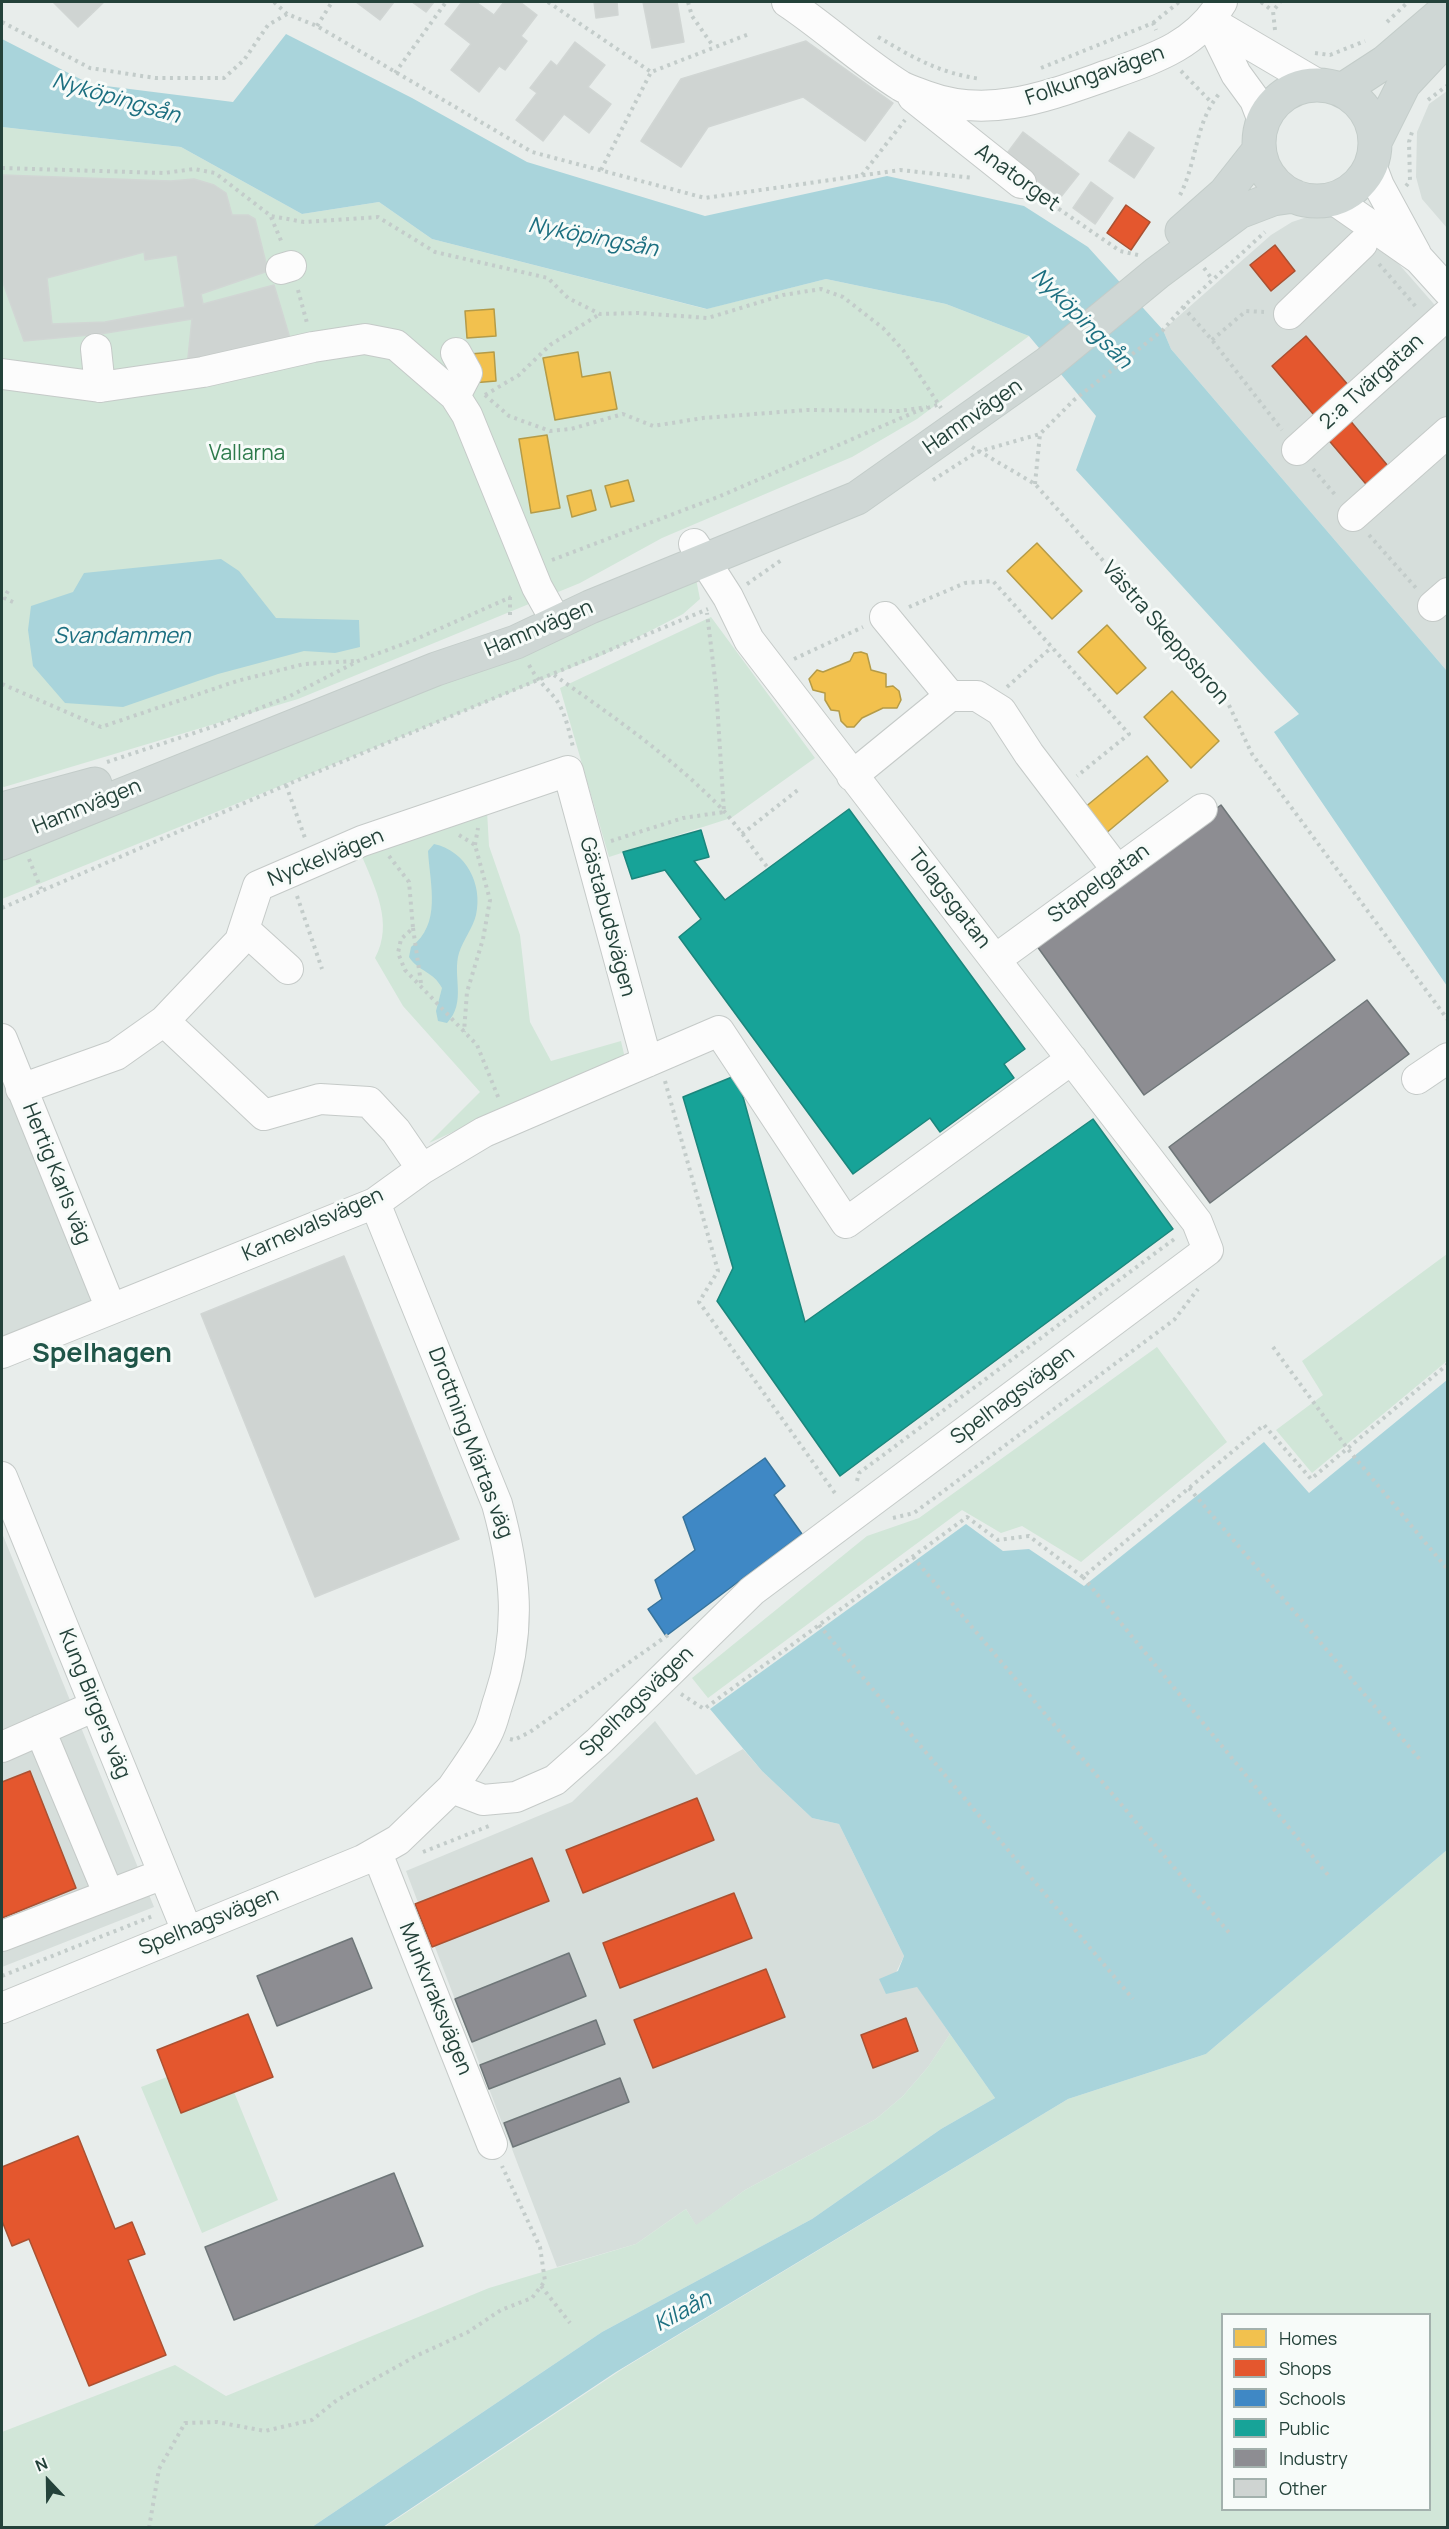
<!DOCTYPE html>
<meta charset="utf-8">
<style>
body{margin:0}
#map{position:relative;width:1449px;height:2529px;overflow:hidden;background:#e8edeb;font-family:Manrope,sans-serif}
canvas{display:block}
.frame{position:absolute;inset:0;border:3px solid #24423a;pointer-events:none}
.legend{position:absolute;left:1221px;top:2313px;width:210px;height:198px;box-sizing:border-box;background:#f7fbf9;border:2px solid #a3b1ad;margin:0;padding:8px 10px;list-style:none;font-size:18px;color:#24423a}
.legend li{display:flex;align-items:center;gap:12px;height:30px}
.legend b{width:30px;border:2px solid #a3b1ad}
.north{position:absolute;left:18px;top:2451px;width:60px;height:60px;-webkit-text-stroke:4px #f7fbf9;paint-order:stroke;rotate:338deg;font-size:16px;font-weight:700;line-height:24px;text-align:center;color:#24423a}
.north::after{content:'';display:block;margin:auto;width:21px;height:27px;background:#24423a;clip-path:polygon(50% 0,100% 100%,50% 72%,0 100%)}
</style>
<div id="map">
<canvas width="1449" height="2529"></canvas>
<div class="frame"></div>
<ul class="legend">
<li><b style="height:16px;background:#f2c14e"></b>Homes</li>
<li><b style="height:16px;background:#e4572e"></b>Shops</li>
<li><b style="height:16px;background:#3f88c5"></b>Schools</li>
<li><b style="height:16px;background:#17a398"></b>Public</li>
<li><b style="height:16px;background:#8d8d92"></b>Industry</li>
<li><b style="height:16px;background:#cfd4d2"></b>Other</li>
</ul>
<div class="north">N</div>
</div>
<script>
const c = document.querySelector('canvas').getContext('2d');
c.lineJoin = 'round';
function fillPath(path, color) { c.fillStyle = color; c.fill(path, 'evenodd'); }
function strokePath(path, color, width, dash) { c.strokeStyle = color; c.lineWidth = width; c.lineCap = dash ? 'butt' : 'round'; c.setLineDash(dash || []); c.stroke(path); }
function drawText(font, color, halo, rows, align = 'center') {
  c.font = font + ' Manrope,sans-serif'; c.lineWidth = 6; c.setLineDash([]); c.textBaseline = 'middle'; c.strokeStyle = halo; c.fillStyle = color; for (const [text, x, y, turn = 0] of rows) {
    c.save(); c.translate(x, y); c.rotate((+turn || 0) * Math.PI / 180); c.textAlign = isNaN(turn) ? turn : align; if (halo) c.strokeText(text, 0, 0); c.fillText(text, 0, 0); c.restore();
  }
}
const built = new Path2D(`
 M1447 91V228L1422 199 1416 177 1417 132 1429 104Z
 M1325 211 1369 230 1447 319V671L1171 349 1163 330 1271 235 1292 222Z
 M2 1064 95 1303 2 1341Z
 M2 1533 154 1907 2 1967Z
 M655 1721 696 1775 743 1749 762 1771 812 1818 839 1824 904 1956 886 1993 917 1986 950 2034 928 2067 903 2096 876 2119 745 2190 696 2226 686 2209 636 2244 557 2267 406 1871 572 1802Z`);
const green = new Path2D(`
 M2 127 181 147 302 214 379 202 432 239 706 309 826 279 946 304 1029 336 917 419 852 457 662 538 580 583 298 699 4 787 2 786Z
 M696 579 700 599 683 614 605 654 2 899V852Z
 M711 617 815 758 731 818 609 857 560 688Z
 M487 811 489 846 520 935 530 1022 551 1061 621 1041 626 1063 533 1095 429 1143 480 1092 403 1006 375 958C394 923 375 888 361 854Z
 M1447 1254V1361L1312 1473 1276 1430 1323 1395 1302 1361Z
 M1157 1347 1227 1442 1081 1562 1022 1526 1001 1533 962 1510 708 1698 692 1678 867 1536 919 1518Z
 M1447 1850V2527L383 2528 624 2368 1068 2099 1206 2054ZM1222 2314H1430V2510H1222Z
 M950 2034 995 2098 941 2129 812 2219 602 2332 312 2527 2 2528V2432L175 2365 226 2396 489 2288 636 2244 686 2209 696 2225 745 2190 876 2119 903 2096 928 2067Z
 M167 2077 182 2113 234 2092 278 2200 202 2233 141 2087Z`);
const water = new Path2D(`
 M286 34 412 98 527 162 705 216 887 176 1024 206 1088 247 1163 330 1171 349 1447 671V986L1274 732 1299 714 1076 470 1096 416 1029 336 946 304 826 279 707 309 432 239 379 202 302 214 181 147 2 127V39L90 84 233 102Z
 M221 559 239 571 276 618 359 620 360 647 335 653 304 651 218 674 123 707 65 703 33 666 28 630 31 606 73 592 84 573Z
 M434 844C466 851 483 884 476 915 473 928 463 940 459 953 452 976 467 1002 447 1023L438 1021 436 1011 442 988C433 971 419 972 409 957L411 947C442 924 430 885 428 851Z
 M1447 1380V1850L1206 2054 1068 2099 616 2372 383 2527H312L602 2332 812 2219 941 2129 995 2098 917 1987 886 1994 879 1979 898 1971 904 1956 839 1824 812 1818 762 1771 710 1709 966 1524 1003 1551 1029 1549 1084 1586 1264 1442 1309 1493Z`);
const homes = new Path2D(`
 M494 309 496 336 467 338 465 311Z
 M494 352 496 381 472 383 470 354Z
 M578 352 582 377 610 372 617 409 555 420 543 358Z
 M547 435 560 508 531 513 519 439Z
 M628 480 634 501 611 507 605 486Z
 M591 490 596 510 572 517 567 496Z
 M1037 543 1082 591 1052 619 1007 571Z
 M1107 625 1146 668 1117 694 1078 652Z
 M861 652 867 654 871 670 886 674V687L893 686 899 691 901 700 897 708H883L862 718 854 727H847L841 721 839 711 831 710 825 700V693L813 690 809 679 817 670 823 672 850 661 854 653Z
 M1172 691 1219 741 1191 768 1144 717Z
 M1147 756 1168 781 1105 834 1084 808Z`);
const shops = new Path2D(`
 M1126 205 1150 222 1131 250 1107 233Z
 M1275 245 1295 271 1271 291 1250 265Z
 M1306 336 1349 386 1314 415 1272 366Z
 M1348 418 1393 472 1371 490 1326 437Z
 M30 1771 76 1888 2 1918V1782Z
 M697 1798 714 1840 583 1893 566 1850Z
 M532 1858 549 1901 432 1947 415 1904Z
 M734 1893 752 1938 620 1988 603 1943Z
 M766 1969 785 2017 653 2068 634 2020Z
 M248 2014 273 2077 181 2113 157 2050Z
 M906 2018 918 2051 873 2068 861 2035Z
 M78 2136 115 2229 132 2222 145 2254 128 2260 166 2355 89 2386 29 2239 12 2246 2 2221V2167Z`);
const schools = new Path2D(`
 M765 1458 785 1486 774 1495 802 1534 666 1636 648 1609 662 1599 655 1580 695 1550 683 1517Z`);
const public = new Path2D(`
 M849 809 1025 1049 1004 1064 1014 1078 940 1132 930 1118 853 1174 679 937 701 919 665 870 632 879 623 852 701 830 709 857 694 861 725 900Z
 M737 1075 805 1322 1093 1119 1173 1229 840 1476 717 1301 733 1268 683 1097Z`);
const industry = new Path2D(`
 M1221 805 1335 960 1144 1095 1034 942Z
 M1367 1000 1409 1054 1210 1203 1169 1147Z
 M352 1938 372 1988 277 2026 257 1976Z
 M569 1953 586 1996 472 2042 455 1999Z
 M596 2020 605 2044 489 2089 480 2065Z
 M620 2078 629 2102 513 2147 504 2123Z
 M394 2173 423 2246 234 2320 205 2247Z`);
const building = new Path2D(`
 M53 2H104L78 27Z
 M356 2H394L380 20Z
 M412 2H434L426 12Z
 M462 2H476L494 15 504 2H520L537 15 521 36 527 41 505 70 499 66 479 92 451 70 471 44 445 24Z
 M594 2H617L618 15 596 18Z
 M643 2H677L684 42 652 48Z
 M806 41 893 103 865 141 803 97 708 127 681 167 641 141 681 79Z
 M575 42 605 65 588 87 611 104 589 133 564 114 543 141 516 120 537 93 530 88 551 61 557 66Z
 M1023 132 1079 174 1060 198 1005 156Z
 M1129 132 1154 148 1134 178 1109 161Z
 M2 175 171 181 194 179 214 185 226 193 232 215H248L255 219 268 271 201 294 203 304 274 285 292 345 187 367 192 319 100 334 24 341 2 280ZM144 252 145 260 177 255 185 307 105 322 52 324 47 278Z
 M1091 182 1113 198 1095 224 1073 208Z
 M344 1256 459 1539 315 1597 201 1314Z`);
const path = new Path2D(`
 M274 2 287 14
 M548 2 651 72
 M688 2 692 16 713 46
 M1261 2 1273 11
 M2 22 90 68 155 78H224L244 60 268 25 287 14 317 26 532 152 705 198 900 170 974 178
 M1387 22 1408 2
 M1153 23 1179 2
 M317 26 332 2
 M1275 30 1273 11 1280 2
 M878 37C914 58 939 73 981 79
 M1315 53 1330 55 1365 41
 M1041 68 1153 23 1156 30
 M1181 71 1212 103
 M395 73 446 2
 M1428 100 1448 85
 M2 168 164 173 194 169 215 173 271 216 304 222 378 217 435 252 548 278 568 298 600 314 638 313 708 318 783 295 821 289 843 297 883 328 903 350 941 408
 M601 170 651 72 749 34
 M862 175 905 120
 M1406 186 1410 181 1409 142 1412 132
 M1180 195C1197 162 1195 123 1219 94
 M1040 196 1120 251 1138 255
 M271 217 282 243
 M1379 264 1417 308
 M1204 268 1212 279
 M298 290 307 323
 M1183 307 1212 340 1282 430
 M1212 340 1246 311 1264 312
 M485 395 509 416 550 431 571 429 623 414 653 426 703 418 807 410 899 411 927 407
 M485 395 519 375 550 345 600 314
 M972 447 1035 484 1226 699 1252 754 1448 1020
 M1313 469 1337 497
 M933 480 977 452 1040 434
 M1035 484 1040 434 1074 400 1163 330 1183 307 1265 232
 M1369 535 1416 588
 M552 560 718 497 915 412 940 404
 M747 584 783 559
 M8 591 4 598 13 602
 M510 597V617
 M909 607 965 583 993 581 1129 734 1077 776
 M794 659 863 627
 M529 665C537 680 545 686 555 698 565 711 569 731 573 747
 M554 675C613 716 673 758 723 810 739 828 753 849 768 868
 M2 684 101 727 237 681 304 664 355 661
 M1007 687 1052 647
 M107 762 215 726 290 696 358 661 414 640 511 597
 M286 785 305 838
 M742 834 799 789
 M459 835 475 845 490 900 483 939 467 992 464 1032
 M611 841 683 818 724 812 716 687 707 613
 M475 845 478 828
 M389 856 409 882 413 928 401 939 398 953 405 970 477 1045 499 1099
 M29 859 41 889
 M297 896 322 969
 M2 908 286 785 708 609
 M413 928 421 983
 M665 1081 718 1271 699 1302 837 1496
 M1273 1347 1347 1448 1448 1570
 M857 1481 859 1473 1177 1237
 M1189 1488 1422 1762
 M893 1518 914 1513 1174 1320 1198 1289
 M913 1557 1231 1935
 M1083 1577 1328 1875
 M819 1625 1133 1999
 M681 1694 704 1709 967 1517 998 1540 1029 1536 1083 1577 1264 1425 1311 1479 1448 1364
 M510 1739 514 1740 530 1732 671 1633
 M423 1852 489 1826
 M2 1976 153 1916
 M541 2286 570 2323
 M30 2528H46
 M149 2528 159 2469 185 2423 217 2422 265 2431 312 2420 337 2400 416 2356 468 2332 501 2310 532 2298 545 2281 540 2247 502 2166`);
const minor = new Path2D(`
 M787 2C826 28 861 61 901 86 908 90 918 93 926 96 990 120 1050 95 1111 74 1156 58 1196 45 1222 2
 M1210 21 1317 84
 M1210 21 1236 74 1255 100 1263 121
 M913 97 1021 183
 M1371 165 1379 186 1416 254
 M1333 199 1419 259 1448 291
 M281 269 291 266
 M1289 314 1362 244
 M96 349 100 387
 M2 374 100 387 203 372 313 347 365 339 396 345 455 396 467 415 537 587 557 623
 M455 396 467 373 456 353
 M1297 450 1448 314
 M1353 516 1448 432
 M1433 606 1448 593
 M885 617 950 696
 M852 776 950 696H977L1001 711 1029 754 1117 870
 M244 929 288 969
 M996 959 1202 809
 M164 1021 264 1115 320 1099 369 1102 396 1131 422 1169
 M2 1039 111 1309
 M1417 1079 1448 1058
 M21 1089 116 1055 164 1021 240 941 258 886 362 841 568 771 647 1062
 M375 1203 497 1504C516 1573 522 1630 499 1699 495 1710 493 1723 487 1734 478 1752 464 1770 452 1788
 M2 1353 375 1203 422 1169 484 1132 719 1031 846 1223 1072 1059
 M2 1477 187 1931
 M40 1730 109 1895
 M2 1747 95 1706
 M377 1853 492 2144
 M2 1936 163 1874
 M2 2008 363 1860 398 1840 452 1788 483 1800 516 1797 555 1780 599 1741 752 1591 1208 1250 1197 1222 749 640 728 597 694 544`);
const major = new Path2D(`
 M1259 143a58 58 0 1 1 116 0a58 58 0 1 1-116 0Z
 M1342 90 1385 62 1448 8
 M1376 140 1404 84 1448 37
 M1182 231 1225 193 1259 150
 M2 809 95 784
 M2 843 436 669 516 642 590 607 857 498 1048 363 1157 273 1239 212 1273 199 1294 196`);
const streetNames = [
 ["Folkungavägen",1095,76,-19],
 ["Anatorget",1017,178,36],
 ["2:a Tvärgatan",1372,382,-42],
 ["Hamnvägen",973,417,-35],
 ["Hamnvägen",539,629,-23],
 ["Västra Skeppsbron",1165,633,49],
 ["Hamnvägen",87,807,-22],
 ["Nyckelvägen",326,858,-22],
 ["Stapelgatan",1099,884,-36],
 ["Tolagsgatan",949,899,52],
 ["Gästabudsvägen",607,917,75],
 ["Hertig Karls väg",56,1174,68],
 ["Karnevalsvägen",313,1225,-24],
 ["Spelhagsvägen",1013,1396,-37],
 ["Drottning Märtas väg",470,1443,69],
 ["Spelhagsvägen",637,1702,-44],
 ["Kung Birgers väg",94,1704,68],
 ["Spelhagsvägen",209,1922,-22],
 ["Munkvraksvägen",435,1999,68]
];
const parkNames = [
 ["Vallarna",247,454]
];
const waterNames = [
 ["Nyköpingsån",116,99,16],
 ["Nyköpingsån",593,238,11],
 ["Nyköpingsån",1081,319,45],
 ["Svandammen",122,637],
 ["Kilaån",683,2312,-28]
];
const districtNames = [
 ["Spelhagen",102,1354]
];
fillPath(built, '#d6dedb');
fillPath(green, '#d1e6d8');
fillPath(water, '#a9d4db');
fillPath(homes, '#f2c14e');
strokePath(homes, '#b49b48', 1.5);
fillPath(shops, '#e4572e');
strokePath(shops, '#aa5132', 1.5);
fillPath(schools, '#3f88c5');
strokePath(schools, '#37739b', 1.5);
fillPath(public, '#17a398');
strokePath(public, '#1b867c', 1.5);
fillPath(industry, '#8d8d92');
strokePath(industry, '#6e7678', 1.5);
fillPath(building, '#cfd4d2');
strokePath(building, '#d1d6d4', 1.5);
strokePath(minor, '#c5cac8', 32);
strokePath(major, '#c3ccc9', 35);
strokePath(path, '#c3ccca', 4, [3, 4.5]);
strokePath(minor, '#fcfcfc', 30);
strokePath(major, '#cfd7d5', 33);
drawText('21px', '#24423a', '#f7fbf9', streetNames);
drawText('21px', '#2d7a4b', '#f7fbf9', parkNames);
drawText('italic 22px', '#1c6f80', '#f7fbf9', waterNames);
drawText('bold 27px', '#1f5548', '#f7fbf9', districtNames);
</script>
